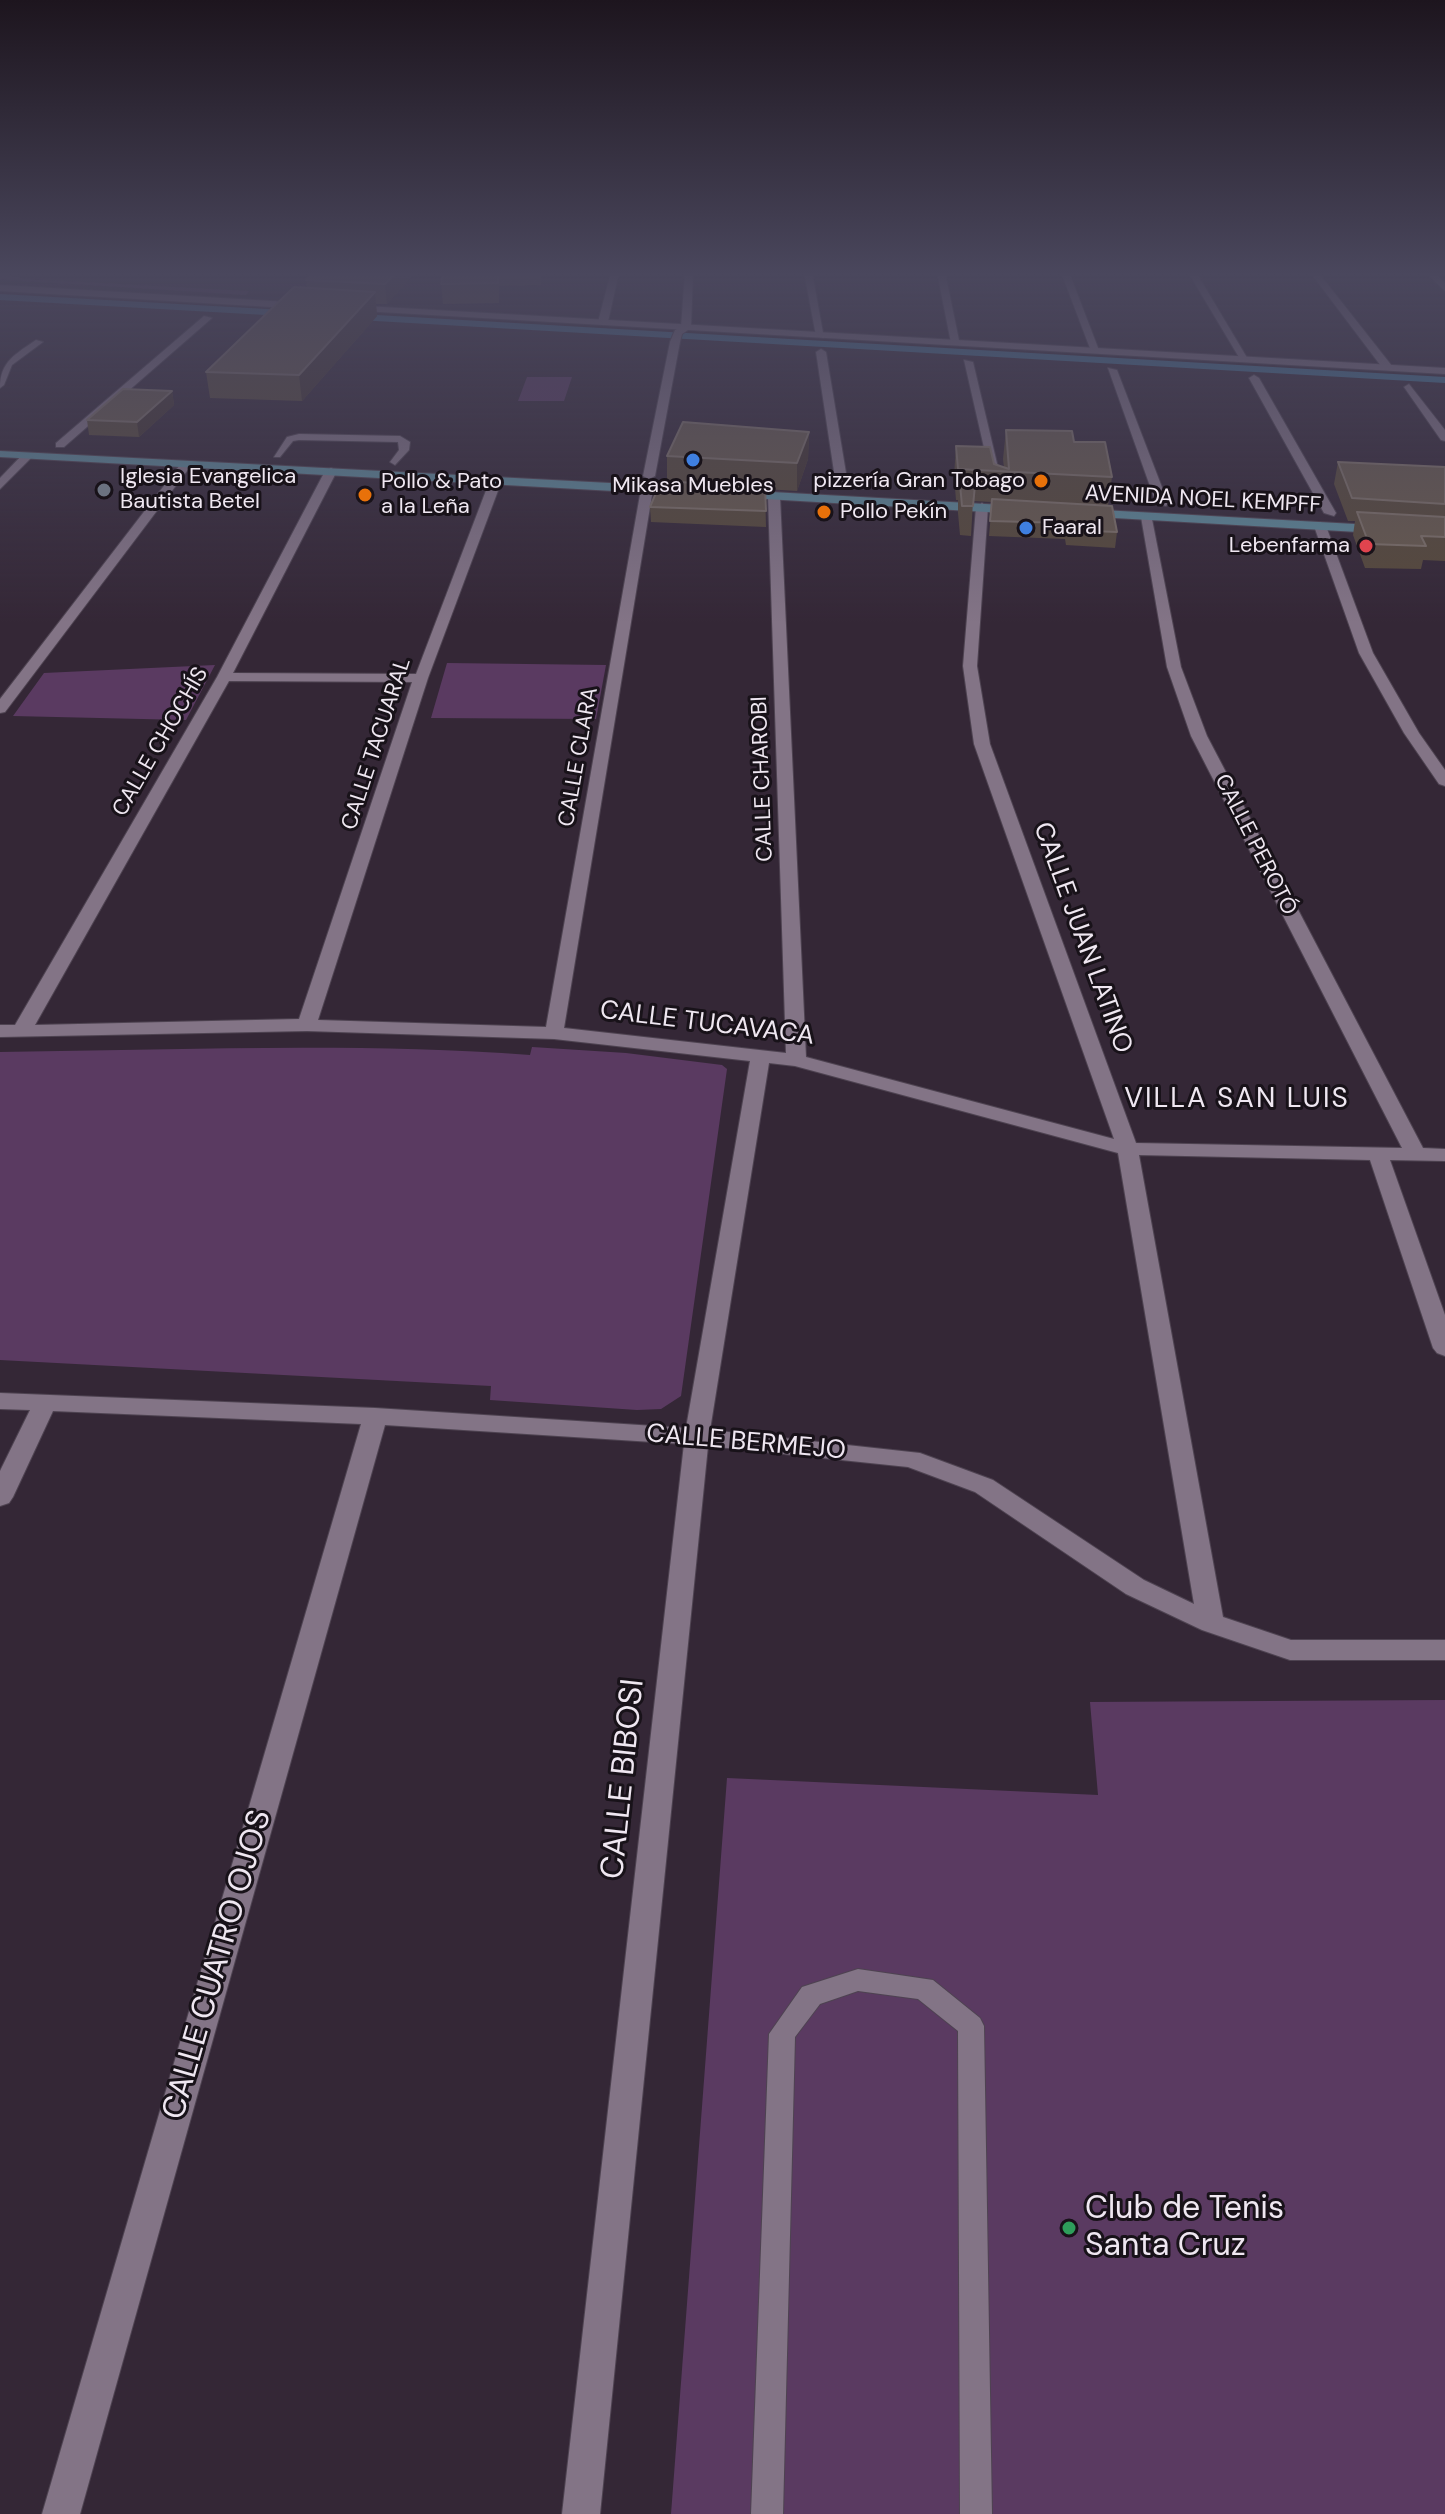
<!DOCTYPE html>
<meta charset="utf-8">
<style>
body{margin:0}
canvas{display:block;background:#342736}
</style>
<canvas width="1445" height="2514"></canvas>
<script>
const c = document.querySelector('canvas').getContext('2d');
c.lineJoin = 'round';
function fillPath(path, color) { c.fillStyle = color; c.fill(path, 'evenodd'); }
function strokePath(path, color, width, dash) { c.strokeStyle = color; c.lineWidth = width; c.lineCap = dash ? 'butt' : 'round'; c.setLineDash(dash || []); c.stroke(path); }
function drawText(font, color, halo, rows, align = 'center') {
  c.font = font + ' "DM Sans",sans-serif'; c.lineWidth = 6; c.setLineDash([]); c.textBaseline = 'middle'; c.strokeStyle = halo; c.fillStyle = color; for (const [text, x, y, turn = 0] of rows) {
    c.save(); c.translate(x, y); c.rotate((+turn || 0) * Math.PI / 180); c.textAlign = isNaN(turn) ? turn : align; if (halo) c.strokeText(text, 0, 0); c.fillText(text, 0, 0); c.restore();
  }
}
const green = new Path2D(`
 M0 274 27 279 249 291 246 295 7 280 0 279Z
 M527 377H572L564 401H518Z
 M447 663 606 665 596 719 431 718Z
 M215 665 186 720 13 716 44 673Z
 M532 1047 626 1053 722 1065 727 1069 681 1396 661 1409 637 1410 490 1400 491 1386 0 1360V1052C177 1050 354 1042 530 1055Z
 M1445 1700V2514H671L727 1778 1098 1795 1090 1702Z`);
const stream = new Path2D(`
 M0 297 284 313
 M359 317 1445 380`);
const service = new Path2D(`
 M36 340 43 342 12 365 4 385 0 388C0 361 16 354 36 340Z
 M299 434 400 436 410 442 409 450 395 465 390 462 399 450 398 442 299 440 293 441 280 457H274L287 437Z
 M858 1969 933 1980 980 2018 984 2026 992 2514H960L958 2031 918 1999 858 1991 820 2004 795 2037 783 2514H751L769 2034 802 1987Z`);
const minor = new Path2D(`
 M611 272H619L608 322 603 325 598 322Z
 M685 272H693L691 328 682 334 680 342 655 476 649 479 643 476 670 342 675 330 681 327Z
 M804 272H812L824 338 816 336Z
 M937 272H945L960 345 951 343Z
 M1061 272H1069L1100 353 1091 351Z
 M1188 272H1196L1249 361 1240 359Z
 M1310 272H1318L1392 366V370H1384Z
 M1425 272H1434L1445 283V291Z
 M204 316 212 318 64 447H56V443Z
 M821 349 826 352 848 485 842 489 836 485 816 352Z
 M964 360 973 362 1000 476 990 474Z
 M1108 368 1117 370 1168 503 1166 506 1156 503Z
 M1254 375 1259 378 1336 513 1334 516 1324 513 1249 378Z
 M1409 384 1445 430V441L1441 440 1404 387Z
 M24 453 34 455 0 489V478Z
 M183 461 193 463 5 712 0 713V699Z
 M331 468 337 471 233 673 416 674 490 480 496 476 502 480 428 678 318 1020 546 1027 641 489 647 485 653 489 564 1028 786 1053 768 496 774 492 780 496 806 1057 1114 1139 974 744 963 666 976 507 982 503 988 507 977 666 990 744 1136 1143 1402 1148 1191 736 1167 667 1141 517 1151 514 1181 667 1207 736 1423 1148 1445 1149V1161L1390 1160 1445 1315V1356L1437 1353 1433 1348 1370 1160 1139 1155 1223 1617 1291 1640H1445V1660H1290L1202 1630 1126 1594 975 1492 908 1467 708 1446 600 2514H562L684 1444 385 1425 80 2514H42L361 1424 53 1411 13 1497 9 1503 0 1506V1471L30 1410 0 1409V1393L375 1408 686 1428 750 1061 554 1039 307 1031 0 1037V1025H15L217 677 325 471ZM229 681 412 682 299 1019 35 1025ZM769 1063 795 1066 1118 1153 1194 1604 1144 1580 993 1480 920 1453 710 1430Z
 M1320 522 1326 526 1373 653 1419 733 1445 770V786L1439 784 1404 733 1359 653 1314 526Z`);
const tertiary = new Path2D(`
 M0 285 306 303 311 306 306 309 0 291Z
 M348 305 1445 368V374L345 310Z`);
const secondary = new Path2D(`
 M0 451 686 487 692 491 686 495 0 457Z
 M736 490 1021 506 1027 510 1021 514 732 497V491Z
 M1084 509 1445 529V537L1080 516 1078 513Z`);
const wall = new Path2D(`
 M45 272H416L387 304H376L377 316 302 401 210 398 206 372 307 288 306 280 315 272 46 273Z
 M443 272H541V285L499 286V303L443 304 441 284Z
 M172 391 174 405 139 437 89 435 87 420Z
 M1006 430 1074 442 1112 477 1108 506 1117 532 1115 548 1066 545 1065 539 989 536 992 502 973 501 971 536 960 535 958 513V500H956L954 476 956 446 1004 468 1003 459Z
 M809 432 808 459 797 491 765 489 766 527 651 522 650 507 667 482V456Z
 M1338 462 1445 467V561L1423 560 1421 569 1365 568 1353 535 1355 521H1348L1334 484Z`);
const shadedWall = new Path2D(`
 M397 272H416L387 304 385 284Z
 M375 292 377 316 302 401 299 375Z
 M172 391 174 405 139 437 137 422Z
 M809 432 808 459 797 491V463Z`);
const building = new Path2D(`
 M315 272H397L385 284 306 280Z
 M443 272H498V283L441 284Z
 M294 287 375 292 299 375 206 372Z
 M123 389 172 391 137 422 87 420Z
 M683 422 809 432 797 463 667 456Z
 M1006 430 1072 431 1074 442H1105L1112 477 958 469 956 446 990 447 994 464 1009 469Z
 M1338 462 1445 467V504L1352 498Z
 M661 481 765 487 766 511 650 507Z
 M960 484 975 485 973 506H962Z
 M992 499 1112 506 1117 532 1068 530 1067 523 990 521Z
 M1357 512 1445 517V537L1421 536 1426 546 1369 544Z`);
const markers = [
 [693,460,8,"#3f7fe0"],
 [1041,481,8,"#e8710a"],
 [104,490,8,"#6b7280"],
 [365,495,8,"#e8710a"],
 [824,512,8,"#e8710a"],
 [1026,528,8,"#3f7fe0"],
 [1366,546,8,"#e0444e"],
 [1069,2228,8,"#2e9e5b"]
];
const farPoinames = [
 ["Iglesia Evangelica",120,477],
 ["Bautista Betel",120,502],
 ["pizzería Gran Tobago",1025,481,"right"],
 ["Pollo & Pato",381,482],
 ["a la Leña",381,507],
 ["Mikasa Muebles",693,486,"center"],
 ["Pollo Pekín",840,512],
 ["Faaral",1042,528],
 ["Lebenfarma",1350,546,"right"]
];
const farStreetnames = [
 ["AVENIDA NOEL KEMPFF",1203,500,3],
 ["CALLE CHOCHÍS",161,742,-60],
 ["CALLE TACUARAL",377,744,-72],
 ["CALLE CLARA",579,757,-80],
 ["CALLE CHAROBI",763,779,-92],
 ["CALLE PEROTÓ",1255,845,63]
];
const streetNames = [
 ["CALLE JUAN LATINO",1082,938,70],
 ["CALLE TUCAVACA",707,1024,7],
 ["CALLE BERMEJO",746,1443,5]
];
const neighbourhoodNames = [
 ["VILLA SAN LUIS",1237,1100]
];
const nearStreetnames = [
 ["CALLE BIBOSI",624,1779,-84],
 ["CALLE CUATRO OJOS",218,1965,-74]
];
const nearPoinames = [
 ["Club de Tenis",1085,2210],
 ["Santa Cruz",1085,2247]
];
fillPath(green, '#5a3a61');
strokePath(stream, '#42799b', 6);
strokePath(service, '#4e4351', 2);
strokePath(minor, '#4e4351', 2);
strokePath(tertiary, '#4e4351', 2);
strokePath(secondary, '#4e4351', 2);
fillPath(service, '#837486');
fillPath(minor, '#837486');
fillPath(tertiary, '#837486');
fillPath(secondary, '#5e8898');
fillPath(wall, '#57493b');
fillPath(shadedWall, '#423431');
fillPath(building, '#685a4e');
strokePath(building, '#7d7068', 2);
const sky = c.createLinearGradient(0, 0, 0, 623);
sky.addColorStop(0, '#1d151e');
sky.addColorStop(0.44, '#4a475d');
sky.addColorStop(1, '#4a475d00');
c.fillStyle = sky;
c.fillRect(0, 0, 1445, 623);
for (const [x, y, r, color] of markers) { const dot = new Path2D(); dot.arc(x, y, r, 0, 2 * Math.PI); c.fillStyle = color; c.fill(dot); strokePath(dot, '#181219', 3); }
drawText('22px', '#efe7f1', '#181219', farPoinames, 'left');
drawText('22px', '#efe7f1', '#181219', farStreetnames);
drawText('26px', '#efe7f1', '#181219', streetNames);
c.letterSpacing = '2px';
drawText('28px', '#efe7f1', '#181219', neighbourhoodNames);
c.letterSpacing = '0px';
drawText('32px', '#efe7f1', '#181219', nearStreetnames);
drawText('32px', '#efe7f1', '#181219', nearPoinames, 'left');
</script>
